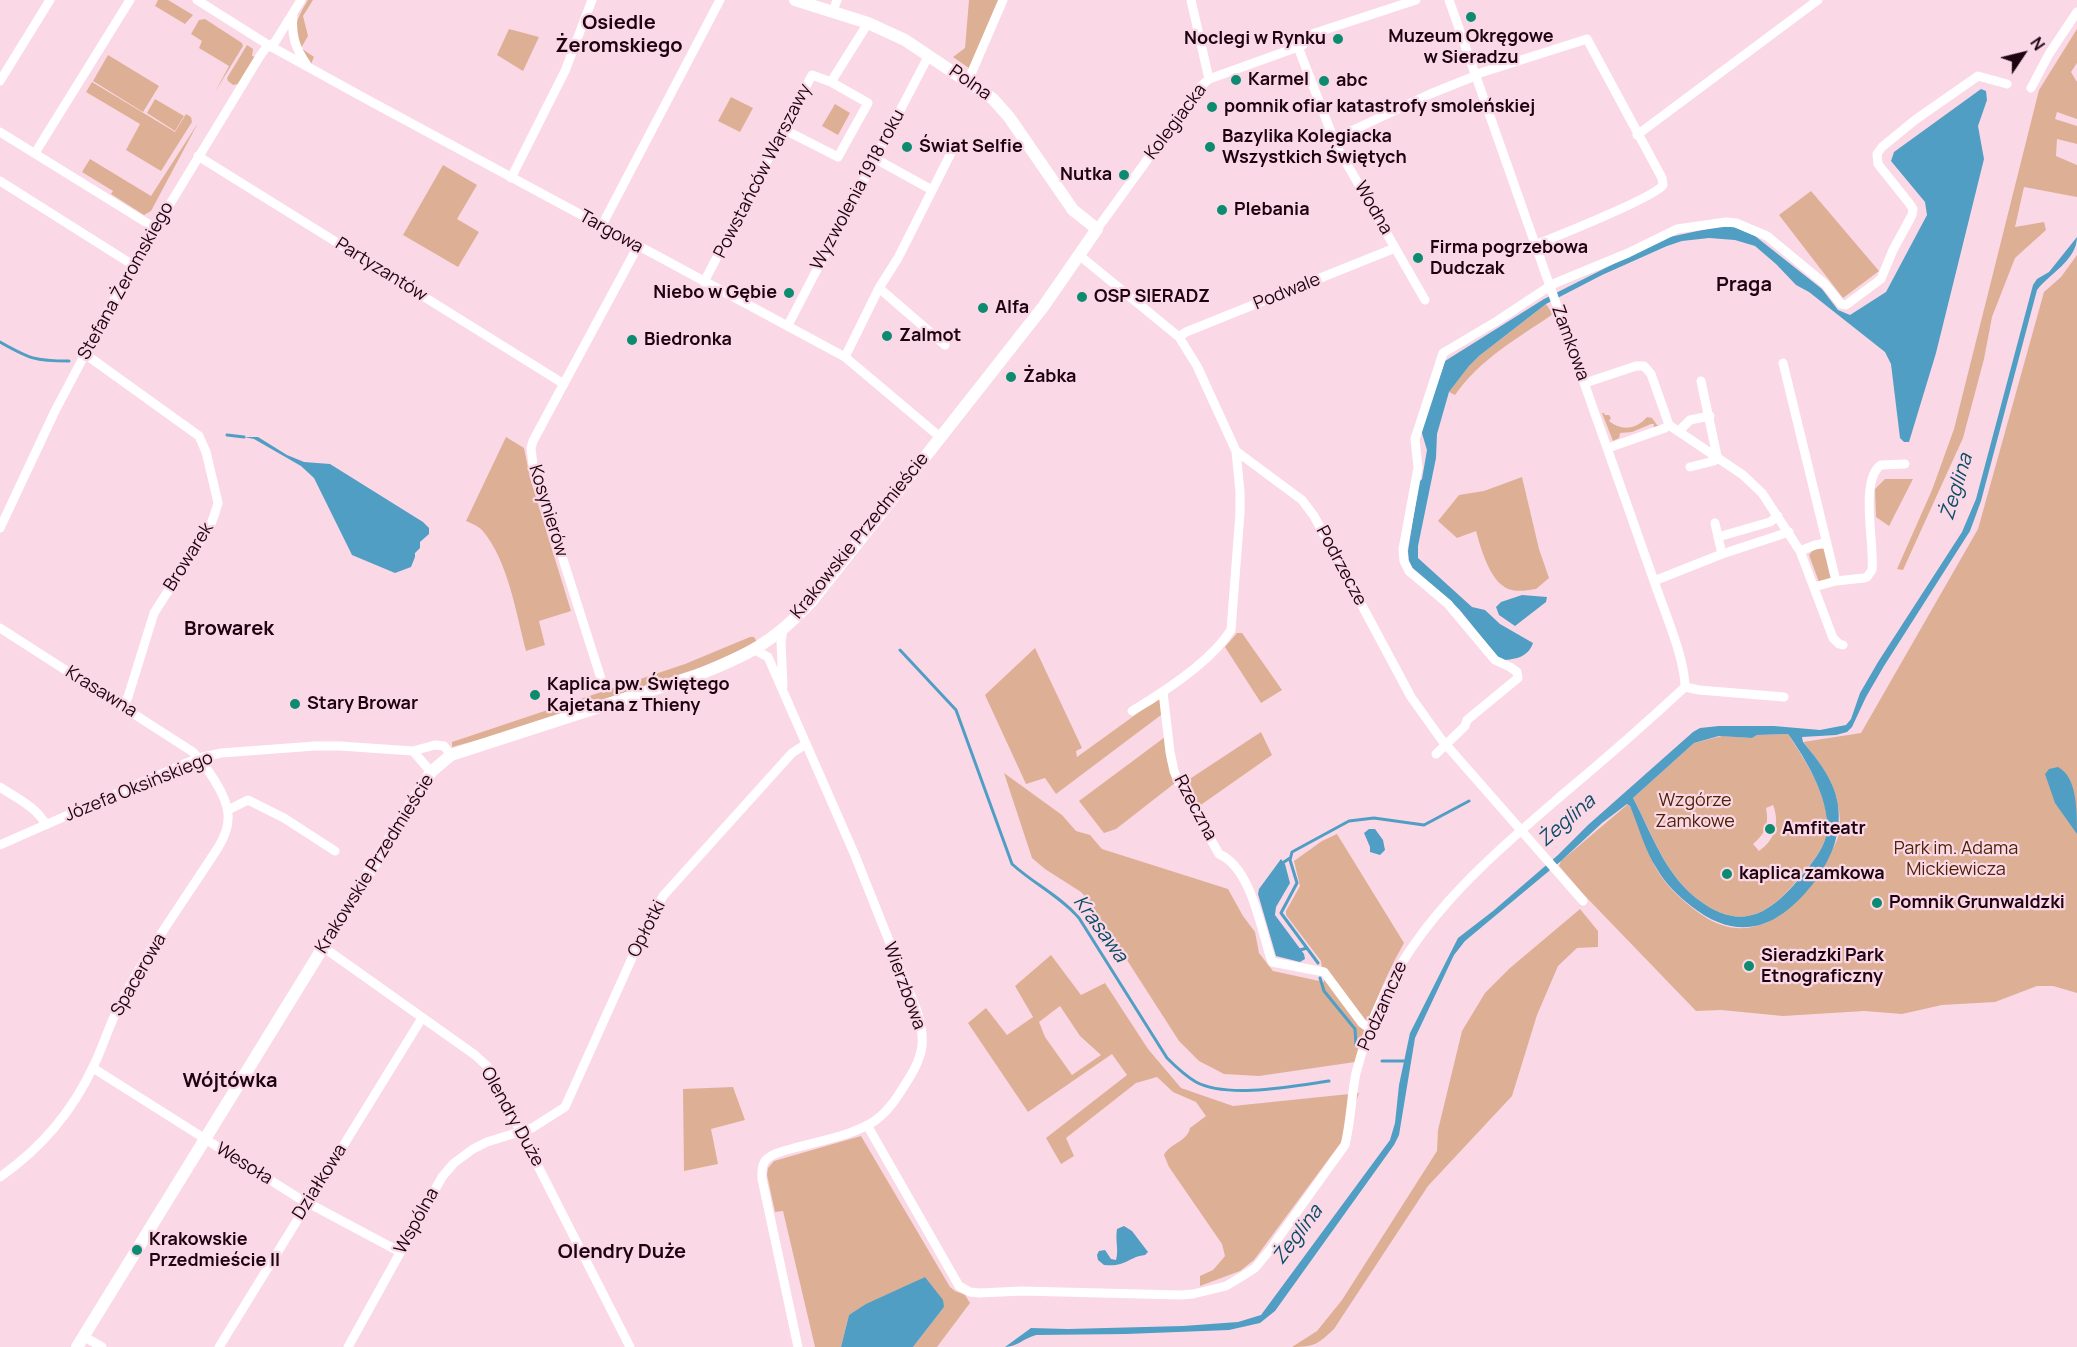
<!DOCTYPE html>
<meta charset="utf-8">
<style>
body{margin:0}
#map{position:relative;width:2077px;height:1347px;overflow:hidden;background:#fbd8e6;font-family:Manrope,sans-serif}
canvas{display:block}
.north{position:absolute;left:1993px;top:24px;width:60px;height:60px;-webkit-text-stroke:4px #fbd8e6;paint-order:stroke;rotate:55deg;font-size:16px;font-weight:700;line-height:24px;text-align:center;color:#1e0310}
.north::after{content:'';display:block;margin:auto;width:21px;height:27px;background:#1e0310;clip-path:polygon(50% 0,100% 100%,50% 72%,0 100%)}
</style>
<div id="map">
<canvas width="2077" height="1347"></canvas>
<div class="north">N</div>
</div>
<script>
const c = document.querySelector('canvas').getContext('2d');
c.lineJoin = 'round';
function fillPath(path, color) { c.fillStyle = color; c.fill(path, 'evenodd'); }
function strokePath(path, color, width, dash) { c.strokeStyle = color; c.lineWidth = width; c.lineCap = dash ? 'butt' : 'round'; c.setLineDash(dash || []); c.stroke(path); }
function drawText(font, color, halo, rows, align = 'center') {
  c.font = font + ' Manrope,sans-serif'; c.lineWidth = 4.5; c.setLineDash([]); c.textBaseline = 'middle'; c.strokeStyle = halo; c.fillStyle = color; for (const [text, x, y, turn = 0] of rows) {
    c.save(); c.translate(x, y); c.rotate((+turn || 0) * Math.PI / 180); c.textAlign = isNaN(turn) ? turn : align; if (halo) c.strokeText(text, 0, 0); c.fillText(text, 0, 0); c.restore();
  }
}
const green = new Path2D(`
 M158 0H168L193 15 185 24 155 6Z
 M308 0H313L303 16 308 36 301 48 314 57 311 64C287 42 293 24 308 0Z
 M969 0H1003L973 71 953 57 965 48Z
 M205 19 242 43 243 46 215 92 229 66 199 48 202 41 191 34 199 20Z
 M509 29 539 37 523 71 497 55Z
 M2077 29V63L2071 72 2077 82V119L2057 112 2055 119 2077 126V144L2057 139 2056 156 2077 165V197L2024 187 2015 227 2044 222 2046 230 2015 258 1992 317 1984 359 1963 438 1903 570 1897 569 1932 490 1954 429 2039 90Z
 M247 45 253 49 252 56 255 57 238 84 233 85 228 81 227 78Z
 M108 55 159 86 143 112 93 81Z
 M92 82 175 132 186 114 191 117 192 122 161 171 126 150 140 124 86 92Z
 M731 97 753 108 740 132 718 121Z
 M155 99 184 116 175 131 147 113Z
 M835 104 850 113 838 135 822 126Z
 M198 123 151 211 144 215 111 194 113 191 82 172 90 159 151 196Z
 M443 165 477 185 457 219 479 232 458 267 403 235Z
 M1811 191 1879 271 1843 298 1779 215Z
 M2077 255V993L2053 986H2037L1995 1002 1942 1005 1902 1014 1864 1011 1783 1016 1721 1010 1696 1011 1586 897 1559 866 1561 861 1628 804C1638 816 1644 842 1651 858 1660 881 1682 901 1702 915 1756 952 1805 904 1828 857 1831 851 1836 844 1838 837 1841 828 1840 814 1838 805 1835 781 1818 760 1803 742L1861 733 1978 529 2044 292 2061 277Z
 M1546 304 1553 314C1518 338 1480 359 1455 395L1449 392 1469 366 1479 356Z
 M1602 413H1604L1605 415H1609L1611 418 1609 421C1621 431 1636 430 1647 417L1652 418 1657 425 1662 426 1653 430 1654 424H1651L1632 432 1620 433 1619 438 1613 441Z
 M506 437 524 448 530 478 571 611 539 621 545 645 526 651C516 613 508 560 482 530 478 526 471 523 466 521Z
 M1522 477 1539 549 1549 578 1536 589C1529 590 1519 592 1512 590 1491 586 1481 549 1476 531L1457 538 1438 521 1459 495 1484 491Z
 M1885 479H1913L1889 526 1876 517 1875 489Z
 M1820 548 1825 549 1831 577 1829 580 1819 582 1809 555 1813 550Z
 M1237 633H1242L1282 690 1261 703 1225 647Z
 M750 637H754L757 642 708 665 496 735 452 747V742L685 664Z
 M1035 648 1082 748 1076 751 1077 757 1160 697 1161 715 1056 794 1045 778 1026 784 985 695Z
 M1261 732 1272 755 1195 809 1182 784Z
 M1788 734C1806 762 1829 795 1827 830 1826 846 1814 860 1803 873 1772 912 1743 935 1696 898 1664 872 1652 833 1633 798L1694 743 1722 736 1752 738 1757 735ZM1773 805C1780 823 1775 840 1759 851L1753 844C1766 833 1769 824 1766 808Z
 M1165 737 1167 760 1175 783 1116 829 1104 833 1079 801Z
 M1004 773 1062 815 1076 831 1090 835 1102 849 1228 889 1243 916 1255 932 1259 953 1273 971 1324 982 1321 961 1286 915V911L1300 886 1294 861 1322 841 1337 834 1404 943C1383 980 1367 1021 1355 1062L1259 1076 1224 1074 1199 1061 1179 1041 1089 901 1081 892 1045 869 1032 858Z
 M1580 909 1598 931V947L1577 948 1558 966 1537 1015 1512 1096 1428 1186 1334 1329C1318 1344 1315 1347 1292 1347L1317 1331 1342 1300 1437 1151 1438 1130 1462 1031 1485 993 1510 968Z
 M1051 955 1081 995 1105 983 1148 1049 1181 1088 1233 1106 1359 1093 1342 1141 1254 1260 1240 1271 1200 1286V1276L1213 1270 1225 1256 1222 1244 1169 1167 1164 1155C1170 1143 1187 1142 1190 1128L1206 1116 1196 1102 1173 1092 1157 1077 1136 1083 1066 1138 1074 1156 1061 1164 1046 1138 1127 1075 1112 1054 1028 1112 968 1023 986 1008 1007 1035 1033 1017 1015 986ZM1060 1006 1080 1036 1101 1055 1072 1075 1045 1037 1039 1022Z
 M733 1087 745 1120 711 1129 718 1164 684 1171 683 1089Z
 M861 1136 950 1287 955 1291 965 1295 970 1303 937 1347H913L944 1307 925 1277 849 1315 841 1347H815L783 1211 775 1212 767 1175 768 1168 774 1161Z`);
const water = new Path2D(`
 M1981 89 1986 91 1987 100 1978 126 1984 159 1936 353 1909 442H1904L1900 438 1891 364 1885 352 1809 292 1796 285 1776 264 1755 246 1735 240 1709 238 1682 241 1667 246 1602 275 1546 304 1479 356 1469 366 1449 392 1437 434 1436 458 1418 546V558L1472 607 1485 610 1500 624 1533 643C1528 658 1513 660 1500 660L1459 609 1415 572 1409 563 1408 551 1419 482 1422 479 1427 450 1421 430 1445 361 1544 299 1665 238 1716 227H1734L1755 236 1822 289 1838 310 1850 315 1886 292 1927 215 1925 202 1891 161 1894 152Z
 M2077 237C2077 260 2049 274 2037 290L1981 501 1970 531 1884 666 1866 697 1852 727 1847 732 1836 735 1802 737 1803 742C1818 760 1835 781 1838 805 1842 836 1830 861 1812 885 1777 929 1738 943 1691 906 1678 896 1665 883 1657 869 1645 851 1639 827 1630 806L1627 804 1602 823 1561 861 1465 941 1454 955 1415 1038 1399 1135 1394 1145 1275 1311 1260 1323 1229 1330 1126 1334 1036 1335C1024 1338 1017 1347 1005 1347L1031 1328 1068 1329 1183 1326 1238 1322 1261 1315 1390 1140 1395 1123 1399 1085 1410 1033 1458 938 1493 911 1558 855 1588 825 1693 732 1700 728 1719 726H1774L1820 730 1846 725 1851 719 1860 693 1878 662 1962 532 1976 499 2033 285 2037 279 2049 272ZM1788 734C1806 759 1829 798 1827 830 1826 846 1814 860 1804 873 1772 912 1743 935 1696 898 1664 872 1652 834 1633 798L1694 743 1719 736 1752 738 1757 735Z
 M244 437H258L287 455 304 462 330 464 423 522 429 528V534L420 542V548L415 553V557L411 567 395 573 352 555 314 478 301 466 254 439Z
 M1522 595 1547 597 1546 602 1515 626 1499 615 1496 607 1501 602Z
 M2058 767C2077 777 2077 809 2077 834L2055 803 2045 774 2049 769Z
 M1369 829H1375L1383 840 1385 850 1380 855 1370 852V847L1364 833Z
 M1281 859 1285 864 1290 883 1276 907 1275 915 1304 954 1305 959 1300 962 1276 956 1258 894 1259 889Z
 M1124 1226 1132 1231 1148 1252 1145 1255C1128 1257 1127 1267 1104 1265L1098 1260 1097 1255 1099 1251 1105 1250 1111 1259 1116 1260C1119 1249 1115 1241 1117 1229Z
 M925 1277 943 1300 944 1307 913 1347H841L849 1315 866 1304Z`);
const stream = new Path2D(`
 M0 342C30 359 35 361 69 361
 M227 435 244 437
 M900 650 956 710 1012 864C1034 884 1060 896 1079 918L1167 1058C1176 1067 1184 1075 1196 1082 1227 1099 1294 1086 1329 1081
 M1284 862 1290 858
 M1300 950 1307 948
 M1318 963 1281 913 1297 883 1290 860 1292 852 1349 821 1374 818 1424 825 1469 801
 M1320 978 1324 991 1355 1029 1356 1045
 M1382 1061H1407`);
const minor = new Path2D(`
 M197 0 270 46 368 100 845 357 940 437
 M1191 0 1209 79
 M1449 0 1654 581C1664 611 1685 658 1685 687
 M833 11 837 0
 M293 14C291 35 295 48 307 65
 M1298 47 1336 145 1425 300
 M0 81 50 0
 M968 81 1003 0
 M2031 88 2049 54 2077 12
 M783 129 838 157 868 103 831 82
 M0 132 155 228
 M1637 135 1818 0
 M1334 139 1430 94 1475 76 1480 73 1587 39 1662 178 1663 185C1655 197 1555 237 1535 245
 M35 153 130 0
 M198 156 564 384
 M874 158 932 190
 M511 178 565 71 592 0
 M0 181 133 265
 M601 227 720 0
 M1097 229 1200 87 1209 79 1298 47 1303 45 1312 34 1416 0
 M1079 255 1179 337 1197 366 1236 451 1302 500 1314 516 1411 697 1441 739 1583 901
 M704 282 812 75 831 82 868 23
 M879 288 945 345
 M788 325 929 55
 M1179 337 1186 332 1395 248
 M85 354 199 436 206 452 216 494 218 503 215 513 211 524 154 613 128 697 123 705
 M845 357 879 288 898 258 952 151
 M1783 363 1836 581 1814 587
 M1585 383 1636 366H1644L1651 374 1668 422 1669 425 1665 428 1608 448
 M1669 425 1743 475 1762 493 1800 551 1833 638 1839 644 1843 645
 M1680 430 1690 420 1710 416
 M1690 467 1714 461 1717 456 1701 381
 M1778 516 1770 522 1718 537 1722 554 1789 532
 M1715 523 1718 537
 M0 528 55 411 128 273 260 56 265 49 275 42 301 0
 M1800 551 1815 545 1826 543
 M1654 581 1722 554
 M1836 581 1864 578 1867 577 1872 570C1875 545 1859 480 1881 465L1905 464
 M0 628 193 752C206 766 227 795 228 814 229 826 225 836 219 846 186 898 148 949 120 1004 109 1025 103 1047 93 1067 72 1112 40 1149 0 1177
 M755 650 768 657 854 853 917 1011C926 1040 924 1055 908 1080 899 1094 890 1110 876 1120 855 1135 819 1141 794 1148 784 1151 772 1153 765 1161 761 1166 762 1173 762 1179L798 1347
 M783 686 781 642 783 630
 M1685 687 1699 690 1784 697
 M604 688 533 465 531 448 533 441 638 246
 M1163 692 1170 752 1174 771 1179 783 1219 854C1252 868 1261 931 1272 962L1324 972 1362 1023 1370 1029
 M1132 711C1164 692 1211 662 1231 630L1240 513V492L1236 451
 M413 751 431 772
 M1436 754 1465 726 1467 720 1518 678 1517 672 1510 667 1495 660 1448 604 1409 571 1404 561 1403 549 1418 468 1415 439 1443 353 1497 321 1553 284 1628 253 1677 229 1726 222 1736 223 1767 236 1825 284 1841 304 1846 305 1881 279 1893 250 1912 215 1913 209 1909 203 1878 164 1877 154 1882 147 1915 120 1978 76 2007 84
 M0 787C16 798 37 807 46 825
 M228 810 248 800 284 818 335 851
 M0 845 184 764 199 758 221 753 315 746H340L413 751 435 745 444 746 451 755
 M323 947 475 1055 487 1066 630 1347
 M93 1068 297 1197 400 1252
 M867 1125 959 1286 970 1292 980 1293 1022 1291 1180 1295 1193 1294 1226 1286 1241 1277 1255 1268 1269 1251 1345 1145C1351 1121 1351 1097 1356 1073 1360 1059 1364 1044 1369 1030 1406 928 1483 863 1562 795 1604 760 1645 724 1685 687
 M83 1336 102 1347
 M219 1347 422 1018
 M348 1347 442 1177 454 1163 473 1149 487 1142 532 1128 565 1107 636 949 663 896 792 753 806 744`);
const tertiary = new Path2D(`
 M77 1347 431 772 451 755 695 676C746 656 773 643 811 602L1043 307 1097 229 1073 210 1009 117 993 99 905 40 868 23 795 0`);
const markers = [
 [1471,17,6,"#0c8b70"],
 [1338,39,6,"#0c8b70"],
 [1236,80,6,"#0c8b70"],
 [1324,81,6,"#0c8b70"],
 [1212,107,6,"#0c8b70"],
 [907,147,6,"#0c8b70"],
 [1210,147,6,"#0c8b70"],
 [1124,175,6,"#0c8b70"],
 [1222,210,6,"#0c8b70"],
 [1418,258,6,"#0c8b70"],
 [789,293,6,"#0c8b70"],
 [1082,297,6,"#0c8b70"],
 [983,308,6,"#0c8b70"],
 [887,336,6,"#0c8b70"],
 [632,340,6,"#0c8b70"],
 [1011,377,6,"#0c8b70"],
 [535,695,6,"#0c8b70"],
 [295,704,6,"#0c8b70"],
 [1770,829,6,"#0c8b70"],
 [1727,874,6,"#0c8b70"],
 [1877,903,6,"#0c8b70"],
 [1749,966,6,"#0c8b70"],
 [137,1250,6,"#0c8b70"]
];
const poiNames = [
 ["Muzeum Okręgowe",1471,37,"center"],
 ["w Sieradzu",1471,58,"center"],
 ["Noclegi w Rynku",1326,39,"right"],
 ["Karmel",1248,80],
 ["abc",1336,81],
 ["pomnik ofiar katastrofy smoleńskiej",1224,107],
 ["Bazylika Kolegiacka",1222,137],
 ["Wszystkich Świętych",1222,158],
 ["Świat Selfie",919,147],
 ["Nutka",1112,175,"right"],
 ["Plebania",1234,210],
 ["Firma pogrzebowa",1430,248],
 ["Dudczak",1430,269],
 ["Niebo w Gębie",777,293,"right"],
 ["OSP SIERADZ",1094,297],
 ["Alfa",995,308],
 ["Zalmot",899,336],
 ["Biedronka",644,340],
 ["Żabka",1023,377],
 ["Kaplica pw. Świętego",547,685],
 ["Kajetana z Thieny",547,706],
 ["Stary Browar",307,704],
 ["Amfiteatr",1782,829],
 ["kaplica zamkowa",1739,874],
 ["Pomnik Grunwaldzki",1889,903],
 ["Sieradzki Park",1761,956],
 ["Etnograficzny",1761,977],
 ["Krakowskie",149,1240],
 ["Przedmieście II",149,1261]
];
const streetNames = [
 ["Polna",970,83,35],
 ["Kolegiacka",1176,122,-53],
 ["Powstańców Warszawy",763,171,-63],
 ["Wyzwolenia 1918 roku",858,190,-62],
 ["Wodna",1373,208,60],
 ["Targowa",611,232,29],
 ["Partyzantów",381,270,32],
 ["Stefana Żeromskiego",126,281,-61],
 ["Podwale",1287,292,-22],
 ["Zamkowa",1570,343,70],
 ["Kosynierów",548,511,73],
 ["Krakowskie Przedmieście",860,536,-51],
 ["Browarek",189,557,-58],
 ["Podrzecze",1341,566,62],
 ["Krasawna",101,692,32],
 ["Józefa Oksińskiego",139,787,-22],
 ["Rzeczna",1195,808,62],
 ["Krakowskie Przedmieście",375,864,-58],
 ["Opłotki",647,929,-63],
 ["Spacerowa",139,975,-60],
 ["Wierzbowa",904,986,70],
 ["Podzamcze",1383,1006,-66],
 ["Olendry Duże",512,1117,61],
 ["Wesoła",244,1164,32],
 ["Działkowa",320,1182,-58],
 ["Wspólna",417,1221,-61]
];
const parkNames = [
 ["Wzgórze",1695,801],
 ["Zamkowe",1695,822],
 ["Park im. Adama",1956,849],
 ["Mickiewicza",1956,870]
];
const neighbourhoodNames = [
 ["Osiedle",619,23],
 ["Żeromskiego",619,46],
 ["Praga",1744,285],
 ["Browarek",229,629],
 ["Wójtówka",230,1081],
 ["Olendry Duże",622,1252]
];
const waterNames = [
 ["Żeglina",1957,487,-73],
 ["Żeglina",1567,821,-41],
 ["Krasawa",1100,929,54],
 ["Żeglina",1298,1235,-53]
];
fillPath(green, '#ddb095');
fillPath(water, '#509ec4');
strokePath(stream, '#509ec4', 3);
strokePath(minor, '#fff', 9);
strokePath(tertiary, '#fff', 12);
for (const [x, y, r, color] of markers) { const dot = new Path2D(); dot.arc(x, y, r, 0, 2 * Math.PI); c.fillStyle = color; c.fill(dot); strokePath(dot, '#fbd8e6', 2); }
drawText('bold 18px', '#1e0310', '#fbd8e6', poiNames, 'left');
drawText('18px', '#1e0310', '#fbd8e6', streetNames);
drawText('18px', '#4d2304', '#fbd8e6', parkNames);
drawText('bold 20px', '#1e0310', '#fbd8e6', neighbourhoodNames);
drawText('italic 20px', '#0b4d68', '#fbd8e6', waterNames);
</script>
